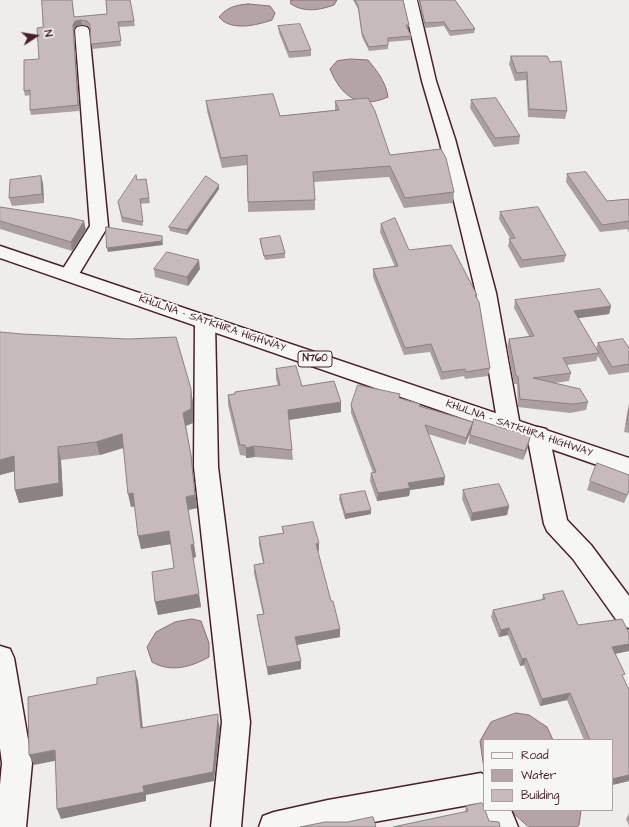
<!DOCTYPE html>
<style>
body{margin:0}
#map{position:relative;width:629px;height:827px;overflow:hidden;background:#efedea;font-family:"Architects Daughter",sans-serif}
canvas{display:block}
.legend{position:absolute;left:483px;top:739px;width:130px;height:72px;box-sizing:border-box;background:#f6f6f2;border:1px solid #b1a0a2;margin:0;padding:5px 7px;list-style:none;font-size:12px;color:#4a1f2b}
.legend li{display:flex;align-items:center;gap:8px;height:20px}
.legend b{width:20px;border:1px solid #b1a0a2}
.north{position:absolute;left:16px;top:16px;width:40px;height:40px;-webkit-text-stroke:3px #f6f6f2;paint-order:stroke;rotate:78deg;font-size:11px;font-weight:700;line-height:16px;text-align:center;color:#4a1f2b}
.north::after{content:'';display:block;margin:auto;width:14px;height:18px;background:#4a1f2b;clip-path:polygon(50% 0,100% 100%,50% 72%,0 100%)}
</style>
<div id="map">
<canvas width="629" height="827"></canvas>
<ul class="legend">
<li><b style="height:5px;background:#f6f6f2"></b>Road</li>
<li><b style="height:11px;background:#b4a4a5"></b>Water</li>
<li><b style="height:11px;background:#c6babb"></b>Building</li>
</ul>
<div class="north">N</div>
</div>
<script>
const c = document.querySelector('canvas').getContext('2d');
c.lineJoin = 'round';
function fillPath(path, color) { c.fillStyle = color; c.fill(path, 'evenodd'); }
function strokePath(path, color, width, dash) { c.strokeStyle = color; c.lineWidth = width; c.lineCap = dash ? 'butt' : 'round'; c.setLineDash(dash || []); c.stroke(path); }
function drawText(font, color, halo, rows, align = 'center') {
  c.font = font + ' "Architects Daughter",sans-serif'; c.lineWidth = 4; c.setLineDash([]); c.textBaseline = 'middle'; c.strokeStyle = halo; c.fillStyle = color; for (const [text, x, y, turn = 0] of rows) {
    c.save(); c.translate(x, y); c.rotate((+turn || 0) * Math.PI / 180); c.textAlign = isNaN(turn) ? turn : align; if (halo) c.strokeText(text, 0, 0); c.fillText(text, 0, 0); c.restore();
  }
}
const water = new Path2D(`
 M291 0H337L334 5C320 10 304 13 291 4Z
 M248 4 270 6 275 13 272 20C257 25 231 32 219 17 227 7 236 5 248 4Z
 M350 59 368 60C377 71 386 82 388 97 359 110 341 96 330 69L337 61Z
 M192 619 201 621 209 643V657C191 667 171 673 152 662L147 647 156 632 175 622Z
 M516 713 529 715 547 727 553 740H484V769L480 741 491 722Z
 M510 810H581L579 825 577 827H529Z`);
const street = new Path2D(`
 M82 26 87 27 89 30 108 226 76 279 69 281 62 279 59 275 90 226 75 30 77 27Z
 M205 315 212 317 215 322 218 467 250 722 241 827H211L222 722 194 467 195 322 198 317Z
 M538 427 546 429 549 435 567 520 591 545 629 596V628L620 625 573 559 547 531 544 524 527 435 530 429Z
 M0 646 10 649 14 658 32 763 26 827H0V785L2 763 0 748Z
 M481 773 484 775V810H511L518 827H488L481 810 482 807 474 804 346 827H259L263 816 274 812 328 800Z`);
const secondary = new Path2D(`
 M403 0H417L436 81 455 139 496 293 520 426 517 432 509 434 501 432 498 426 476 293 439 139 422 81Z`);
const highway = new Path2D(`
 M0 246 629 458V476L0 258Z`);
const wall = new Path2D(`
 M42 0H72L74 17 107 14 130 0 135 26 119 27 121 46 92 49 90 29 88 26 82 25 76 26 74 30 79 111 31 115 30 110V95L25 96 24 91 39 59 43 27Z
 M353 0H403L409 25 408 29 411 36V40L388 42V49L369 51 362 37 358 9Z
 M418 0H455L475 29 474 33 450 36 444 26 425 28Z
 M278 26 311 50V56L289 58 279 33Z
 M511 56 550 62 567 111 565 119 528 117 526 80 515 81 509 64Z
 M471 100 520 136 519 144 494 147 470 108Z
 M206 101 280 116 335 110V101L390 155 454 192 453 203 404 208 389 177 314 182 315 200V210L248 212 247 165 222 168 207 111Z
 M567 174 607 201 629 199V232L627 229 600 232 566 182Z
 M41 176 43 184 44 203 12 206 9 198Z
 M146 179 150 203 140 204 143 226 122 222 118 202 137 180Z
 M219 189 187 235 170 231 169 227Z
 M0 207 86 230 72 251 0 229Z
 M500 212 566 255 564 262 520 268 508 246 510 238 499 219Z
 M381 224 409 250 477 295 476 298 490 368 488 376 465 379 464 376 441 380 430 352 404 355 373 277V269L395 267 380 232Z
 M260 239 285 253V258L265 260 260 243Z
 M154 269H200L188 286 155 277Z
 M515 300 611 306 609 314 578 318 596 349 598 343 629 348V372L609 375 598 356 596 361 567 365 571 373 569 381 555 383 588 402 586 410 570 413 518 407 517 384H514L507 347 509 339 529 336 514 308Z
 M0 332 193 402V423L186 426 191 455 197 508 188 510 196 557 193 558 201 607 158 615 155 602 174 568 171 544 141 549 135 506 131 507 124 448 100 455 61 460 63 496 19 503 15 490 14 471 0 475Z
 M276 369 341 412 289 420 293 460 255 457 246 458V456L240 455 228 405V395L278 386 276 379Z
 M400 398 420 404V406L473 422 472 427 530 438 528 447 523 460 468 443 470 433 465 445 428 434 444 485 410 490 409 496 377 501 370 481 371 473H373L351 413V405Z
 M629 403V433L624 432 628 408Z
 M590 481 629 492 624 503 587 490Z
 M463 490 509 506 507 515 471 521 462 499Z
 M340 495 371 514 345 519 339 499Z
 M282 527 319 551 318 552 331 601 340 629V637L297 645 301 661V669L268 675 258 623 257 615 263 614 254 573V565L263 563 259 545V537L283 533Z
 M543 595 578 625 629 633V651L615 653 623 679 629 690V781L612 785V740H584L567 700 540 706 524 665 520 666 508 635 499 637 491 617 493 610 542 600Z
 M466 806 489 821 465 812Z
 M629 813V826L626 819Z`);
const shadedWall = new Path2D(`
 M72 0 75 22 81 20 82 25 76 26 74 30 79 111 78 105 73 25Z
 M41 176 43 184 44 203 42 194Z
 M219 185V189L187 235V230Z
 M84 221 86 230 72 251 71 242Z
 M162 236 163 245 108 252 107 248Z
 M199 260 200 269 188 286 187 277Z
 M611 306 609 314 572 319 574 311Z
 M191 389 193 402V423L185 426 183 413Z
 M341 402V412L288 420V410Z
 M473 422 471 430 465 445 466 438Z
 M122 434 125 447 100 455 96 442Z
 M530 438 528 447 523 460 525 451Z
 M254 446 255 457 246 458V448Z
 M58 447 61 460 63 496 19 503 15 490Z
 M191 455 197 508 188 510 186 497Z
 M14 456 19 470 0 475V460Z
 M445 477 444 485 410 490 409 496 377 501 378 493 408 483Z
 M133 493 136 506 131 507 128 494Z
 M509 506 507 515 471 521 472 513Z
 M371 510V514L345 519V514Z
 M169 531 171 544 141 549 138 536Z
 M319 543V551L316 552V544Z
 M194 544 196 557 193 558 191 545Z
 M199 594 201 607 158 615 155 602Z
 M509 628 508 635 499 637 501 630Z
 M340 629V637L296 645 295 637Z
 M629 644V651L610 655 612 647Z
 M526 658 524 665 520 666 522 659Z
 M301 661V669L268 675 267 667Z
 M135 671 138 681 144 738 141 728Z
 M570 693 567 700 540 706 542 699Z
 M218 719 220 729 214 781 146 795V801L61 819 57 809 143 786Z
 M55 750 59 760 34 765 29 755Z
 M629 775V781L612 785V779Z`);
const building = new Path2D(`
 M42 0H72L74 17 107 14 106 0H130L134 21 118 22 121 41 91 44 90 25 87 21 81 20 75 21 73 25 78 105 30 110V90L24 91V60L39 59 37 28 43 27Z
 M355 0H403L409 25H406L411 36 388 38V45L369 47 362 33 358 5Z
 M420 0H455L475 29 450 31 444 22 425 23Z
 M300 24 311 50 289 52 278 26Z
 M511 56H547L550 62 561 61 567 111 529 109 527 72 517 73Z
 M273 94 280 116 339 110 335 101 368 98 375 111 390 155 441 149 446 158 454 192 405 198 390 166 313 172 315 200 248 202 247 155 221 158 206 101Z
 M496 98 520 136 495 138 471 100Z
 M586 172 607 201 629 199V221L602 225 567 174Z
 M136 175 137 180 146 179 149 198 140 199 143 222 122 217 118 202Z
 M41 176 42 194 9 198 10 180Z
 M206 176 219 185 187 230 169 227Z
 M0 207 71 218 84 221 71 242 0 221Z
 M538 207 566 255 522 260 509 239 515 238 500 212Z
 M395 218 409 250 451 245 477 295H475L479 302 490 368 466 372 465 369 442 372 431 344 405 348 373 269 398 266 381 224Z
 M106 227 162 236V241L107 248Z
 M280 236 285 253 264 256 260 239Z
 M167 252 199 260 187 277 154 269Z
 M600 289 611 306 574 311 599 353 563 358 571 373 533 378 580 389 588 402 572 404 520 399 518 376H516L509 339 534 336 515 300Z
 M0 332 22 334 128 339 176 337 191 389V409L183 413 191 455 195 495 186 497 194 544 191 545 199 594 155 602 152 572 174 568 169 531 138 536 133 493 128 494 122 434 96 442 58 447 59 483 15 490 14 456 0 460Z
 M623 339 629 348V364L612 367 598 343Z
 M296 366 302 386 334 381 341 402 288 410 292 450 254 446 246 448 245 445H240L228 395 235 394V392L280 385 276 369Z
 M358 385 400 394 399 398 420 404 419 406 473 422 466 438 425 425 445 477 408 483 410 488 378 493 371 473 376 472 351 405Z
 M629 410V424H627Z
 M474 419 529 436 530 438 525 451 470 435Z
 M597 463 629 475V491L627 495 590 481Z
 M499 484 509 506 472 513 463 490Z
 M365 491 371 510 345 514 340 495Z
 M313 522 319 543 316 544 331 601H333L340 629 295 637 301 661 267 667 257 615 264 614 254 565 264 563 259 537 284 533 282 527Z
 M563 591 578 625 622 619 629 633V644L612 647 625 674 622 675 629 690V775L612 779V740H590L570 693 542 699 526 658 522 659 509 628 501 630 493 610 545 599 543 595Z
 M135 671 141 728 218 714V719L213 772 143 786 144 792 57 809 55 750 29 755 28 697 97 684V678Z
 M482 803 484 808V810H485L489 821 499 822 500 827H393L468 811 466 806Z
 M373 817 376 827H300L325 822H347Z`);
const shields = [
 [315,359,34]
];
const shieldNames = [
 ["N760",315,359]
];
const streetNames = [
 ["KHULNA - SATKHIRA HIGHWAY",212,324,19],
 ["KHULNA - SATKHIRA HIGHWAY",519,429,19]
];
fillPath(water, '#b4a4a5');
strokePath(water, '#8a6f74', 1);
strokePath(street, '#4a1f2b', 3);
strokePath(secondary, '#4a1f2b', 3);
strokePath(highway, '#4a1f2b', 3);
fillPath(street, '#f6f6f2');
fillPath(secondary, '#f6f6f2');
fillPath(highway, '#f6f6f2');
fillPath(wall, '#aaa0a1');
fillPath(shadedWall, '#8b8283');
fillPath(building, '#c6babb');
strokePath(building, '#8b8283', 1);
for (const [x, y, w] of shields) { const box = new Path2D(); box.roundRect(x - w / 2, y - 8, w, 16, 3); c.fillStyle = '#f6f6f2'; c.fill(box); strokePath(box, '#4a1f2b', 1); }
drawText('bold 10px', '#4a1f2b', null, shieldNames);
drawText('11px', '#4a1f2b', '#f6f6f2', streetNames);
</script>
